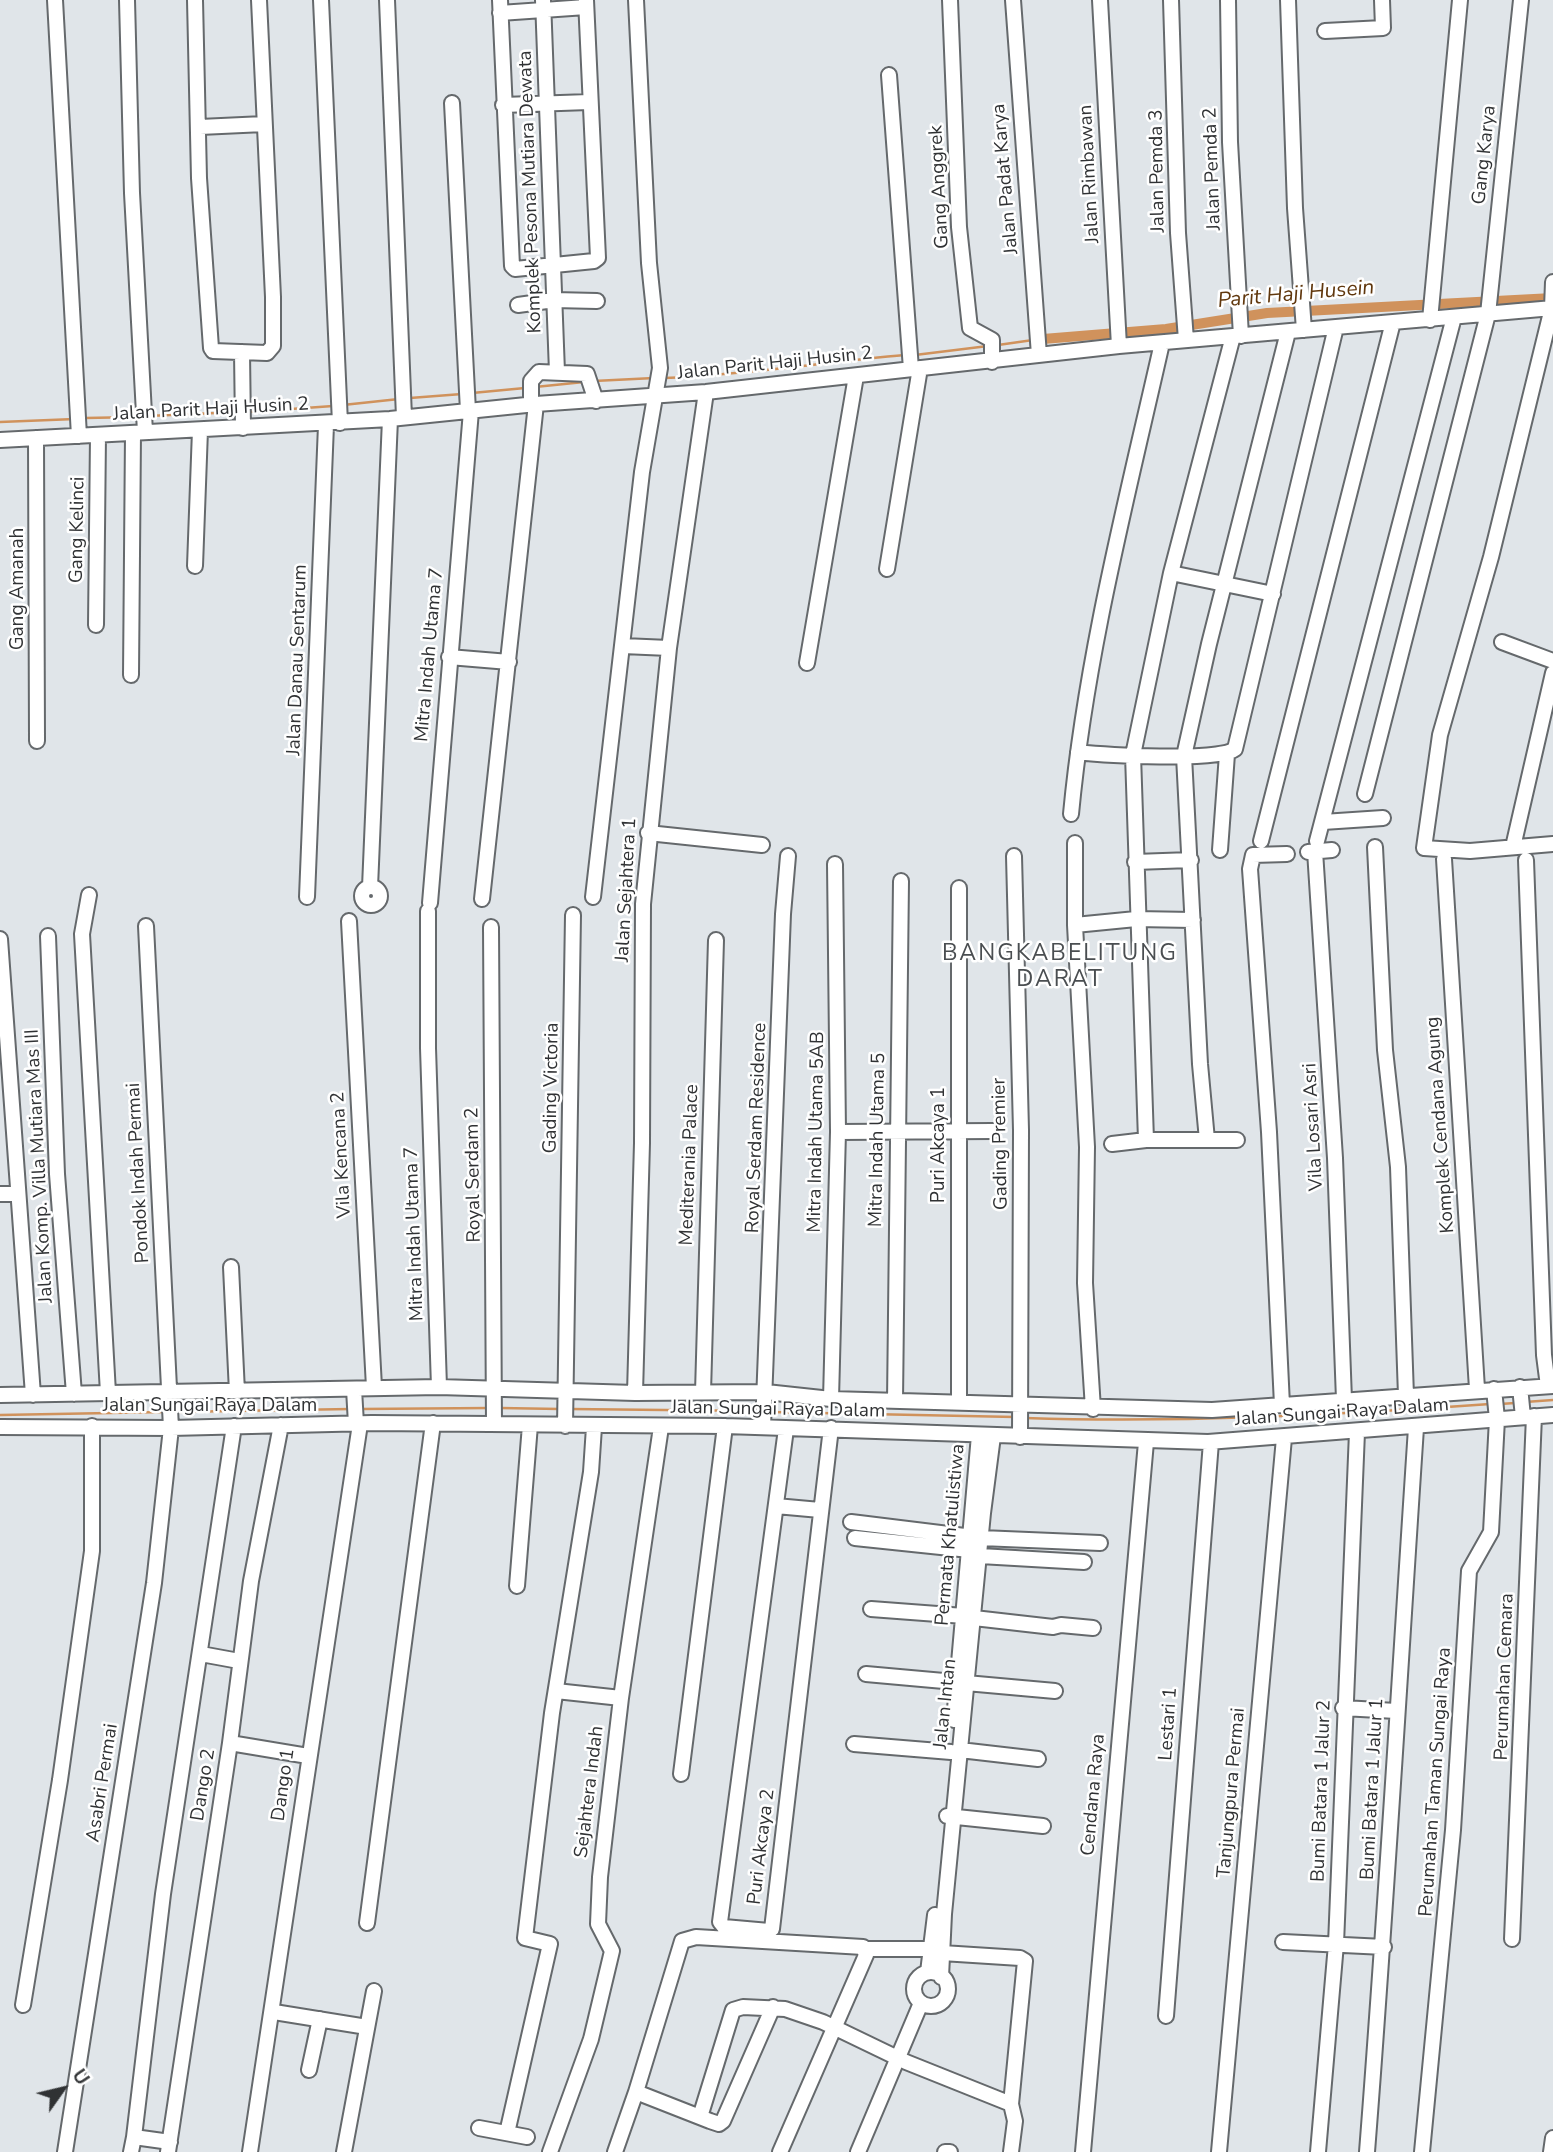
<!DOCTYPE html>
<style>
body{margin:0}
#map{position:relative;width:1553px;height:2152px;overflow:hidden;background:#e0e5e9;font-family:"Nunito Sans",sans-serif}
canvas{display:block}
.north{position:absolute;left:28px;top:2054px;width:70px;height:70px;-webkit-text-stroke:5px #fff;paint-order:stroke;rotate:56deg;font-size:19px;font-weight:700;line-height:28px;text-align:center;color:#303234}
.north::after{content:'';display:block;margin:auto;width:24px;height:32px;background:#303234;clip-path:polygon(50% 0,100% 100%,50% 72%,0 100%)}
</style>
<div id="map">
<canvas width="1553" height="2152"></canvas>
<div class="north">U</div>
</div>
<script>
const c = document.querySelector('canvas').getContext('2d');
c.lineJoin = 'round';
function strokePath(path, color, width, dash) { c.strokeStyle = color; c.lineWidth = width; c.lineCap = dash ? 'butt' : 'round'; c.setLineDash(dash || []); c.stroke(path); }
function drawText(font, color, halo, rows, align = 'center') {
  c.font = font + ' "Nunito Sans",sans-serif'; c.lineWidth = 5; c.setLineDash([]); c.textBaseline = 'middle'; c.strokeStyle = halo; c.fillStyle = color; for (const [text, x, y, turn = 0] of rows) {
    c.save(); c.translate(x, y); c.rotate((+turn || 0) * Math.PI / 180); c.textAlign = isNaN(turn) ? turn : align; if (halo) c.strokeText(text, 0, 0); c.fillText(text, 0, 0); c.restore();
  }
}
const stream = new Path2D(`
 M998 345 1033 340
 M915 355 988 346
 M664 378C745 375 824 362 905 355
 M594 381 654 378
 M535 387 584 382
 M472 393 525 388
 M410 398 462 394
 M343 405 399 399
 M249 412 333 406
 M148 416 239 412
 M85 418 138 417
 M0 422 75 419
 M1525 1402 1553 1400
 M1500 1404 1515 1403
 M500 1408 560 1409
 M360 1409 490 1408
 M570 1409 760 1411
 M175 1412 350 1409
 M770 1412 1015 1417
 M0 1415 165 1412
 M1025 1418C1181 1423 1335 1415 1490 1404`);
const canal = new Path2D(`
 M1043 339 1166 329 1267 313 1553 298`);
const minor = new Path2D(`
 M55 0 79 436
 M127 0 132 193 145 432
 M195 0 199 178 211 348 213 351 267 353 273 346V297L259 0
 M321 0 340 423
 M387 0 404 417
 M500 0 512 266 515 269 594 261 598 258 586 0
 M543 0 557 372
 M950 0 959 227 970 328 992 340V362
 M1013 0 1039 355
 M1100 0 1119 346
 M1171 0 1178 233 1186 340
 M1228 0 1230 142 1241 336
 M1288 0 1295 208 1304 330
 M500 13 586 7
 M1325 31 1383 28 1382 0
 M889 75 911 369
 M452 103 468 411
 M503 105 589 102
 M200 127 264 124
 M1553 282 1552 308 1491 557 1440 735 1424 848 1470 851 1553 844
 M518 305 554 300 597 301
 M1430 320 1460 0
 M1233 336 1171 573 1133 755 1146 1140H1207L1200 1064 1184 756 1209 644 1288 332
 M242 352 243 428
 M531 405V381L539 372 587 374 596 401
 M36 438 37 741
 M0 440 390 419 536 404 706 392 1119 346 1553 308
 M195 566 200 430
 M887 569 920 368
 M1171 573 1273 594
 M96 625 98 435
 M1502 642 1553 661
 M623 646 669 648
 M449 657 509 662
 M807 663 856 376
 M131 675 133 433
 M1078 752C1103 755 1219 762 1235 749L1336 327
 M1365 794 1488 314 1521 0
 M1071 814C1086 655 1127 498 1162 343
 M1323 822 1383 818
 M648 833 762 845
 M1261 841 1393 322
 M1317 841 1454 317
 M1075 843V925L1087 1147 1085 1283 1093 1409
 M1375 847 1385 1050 1398 1167 1406 1396
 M1513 847 1553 673
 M1220 850 1227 754
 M1315 851 1335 1158 1344 1400
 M1308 852 1332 850
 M1014 856 1021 1130 1020 1437
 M1444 859 1477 1389
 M1526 860 1544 1355 1548 1386
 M1135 862 1191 860
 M370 887 390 419
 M362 896a9 9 0 1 1 18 0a9 9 0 1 1-18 0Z
 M89 895 82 934 108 1393
 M307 897 326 425
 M593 897 642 472 660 368 649 263 636 0
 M482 899 536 404
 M430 903 471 411
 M428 911V1048L439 1387
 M349 921 374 1387
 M1075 925 1136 919 1193 920
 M491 927 494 1424
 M48 936 57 1174 74 1394
 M0 939 33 1395
 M838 1132 993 1131
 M1207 1140H1237
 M1112 1144 1146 1140
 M0 1194H18
 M231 1267 237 1392
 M1520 1387 1523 1417
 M354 1389 356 1424
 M703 1392 716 940
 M635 1393 642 1143 643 904 669 648 706 392
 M0 1395 439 1387 635 1393 766 1392 831 1399 1212 1410 1553 1386
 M831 1399 838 1132 835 864
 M895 1401 901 881
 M959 1402V888
 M1282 1405 1269 1132 1250 869 1253 855 1287 854
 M565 1426 573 915
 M0 1427 171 1428 372 1423 725 1426 1208 1442 1553 1415
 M763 1427 783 914 788 856
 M786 1429 720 1922 724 1927 769 1931 772 1929 831 1428
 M776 1506 820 1510
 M851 1522 981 1538 1100 1543
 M855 1538 979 1551
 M980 1556 1084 1562
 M517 1586 530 1425
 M871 1609 964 1616
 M974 1618 1053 1627 1061 1625 1093 1628
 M201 1654 239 1661
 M866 1674 1055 1691
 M556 1691 621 1698
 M1343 1708 1396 1711
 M954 1720 979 1435
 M230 1743 308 1756
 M854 1744 951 1752
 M960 1750 1038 1759
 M681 1774 725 1426
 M947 1816 1043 1826
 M367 1923 433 1423
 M1512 1939 1534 1416
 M1283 1942 1384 1947
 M866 1949H931
 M942 1953 1020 1958 1025 1961 1011 2104
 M928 1972 935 1915
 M914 1989a17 17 0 1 1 34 0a17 17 0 1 1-34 0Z
 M941 1977 944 1914 983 1513 993 1436
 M23 2005 60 1780 92 1551V1426
 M274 2012 367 2027
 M1166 2016 1211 1442
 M309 2070 320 2019
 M636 2092 682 1941 696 1937 863 1947 866 1955 780 2152
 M700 2117 733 2010 743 2007 785 2009 823 2022 906 2062 1011 2104 1015 2121 1011 2152
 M479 2128 527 2137
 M507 2133 550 1944 525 1938 552 1713 591 1472 594 1427
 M170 2142 134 2137 163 1894 234 1426
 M65 2152 154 1583 171 1428 146 926
 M131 2152 134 2137
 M168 2152 230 1743 251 1581 281 1425
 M250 2152 360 1424
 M344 2152 374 1991
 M550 2152 591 2039 612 1951 598 1924 600 1877 621 1698 661 1427
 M615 2152 636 2092 710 2121 719 2124 723 2121 773 2007
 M858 2152 921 2003
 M945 2152H950
 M1083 2152 1146 1442
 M1219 2152 1284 1438
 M1318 2152 1336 1944 1357 1432
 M1367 2152C1386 1911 1400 1669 1416 1428
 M1422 2152 1453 1830 1469 1571 1491 1532 1497 1419 1494 1389
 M1551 2152 1553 2138`);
const streetNames = [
 ["Gang Karya",1485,155,-84],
 ["Jalan Pemda 2",1213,169,-92],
 ["Jalan Pemda 3",1158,171,-91],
 ["Jalan Rimbawan",1090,174,-93],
 ["Jalan Padat Karya",1006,179,-95],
 ["Gang Anggrek",940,187,-93],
 ["Komplek Pesona Mutiara Dewata",531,192,-92],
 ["Jalan Parit Haji Husin 2",775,364,-6],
 ["Jalan Parit Haji Husin 2",211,410,-3],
 ["Gang Kelinci",78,530,-89],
 ["Gang Amanah",18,589,-90],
 ["Mitra Indah Utama 7",430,655,-85],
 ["Jalan Danau Sentarum",298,660,-88],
 ["Jalan Sejahtera 1",627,890,-87],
 ["Gading Victoria",552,1088,-89],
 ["Komplek Cendana Agung",1441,1125,-94],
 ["Vila Losari Asri",1314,1127,-93],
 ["Royal Serdam Residence",757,1128,-88],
 ["Mitra Indah Utama 5AB",817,1132,-89],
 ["Mitra Indah Utama 5",878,1140,-89],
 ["Gading Premier",1001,1144,-91],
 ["Puri Akcaya 1",939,1145,-90],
 ["Vila Kencana 2",342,1155,-93],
 ["Mediterania Palace",690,1165,-88],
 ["Jalan Komp. Villa Mutiara Mas III",40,1166,-93],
 ["Pondok Indah Permai",139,1173,-93],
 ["Royal Serdam 2",474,1175,-91],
 ["Mitra Indah Utama 7",415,1234,-92],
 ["Jalan Sungai Raya Dalam",210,1406],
 ["Jalan Sungai Raya Dalam",778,1410,1],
 ["Jalan Sungai Raya Dalam",1342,1413,-4],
 ["Permata Khatulistiwa",951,1535,-85],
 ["Perumahan Cemara",1505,1677,-88],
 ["Jalan Intan",946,1704,-84],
 ["Lestari 1",1169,1724,-86],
 ["Perumahan Taman Sungai Raya",1436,1782,-86],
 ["Asabri Permai",103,1783,-81],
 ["Dango 2",204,1785,-81],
 ["Dango 1",284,1785,-82],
 ["Bumi Batara 1 Jalur 1",1373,1789,-87],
 ["Bumi Batara 1 Jalur 2",1322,1791,-88],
 ["Sejahtera Indah",590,1792,-83],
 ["Tanjungpura Permai",1232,1793,-85],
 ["Cendana Raya",1094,1795,-85],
 ["Puri Akcaya 2",762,1847,-83]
];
const waterNames = [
 ["Parit Haji Husein",1296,295,-5]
];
const quarterNames = [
 ["BANGKABELITUNG",1060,954],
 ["DARAT",1060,980]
];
strokePath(stream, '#d0925c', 2.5);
strokePath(canal, '#d0925c', 10);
strokePath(minor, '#65696c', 18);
strokePath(minor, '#fff', 14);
drawText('19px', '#303234', '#fff', streetNames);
drawText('italic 21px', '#60370d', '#fff', waterNames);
c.letterSpacing = '2px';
drawText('23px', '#4a4e51', '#fff', quarterNames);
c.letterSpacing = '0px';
</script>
